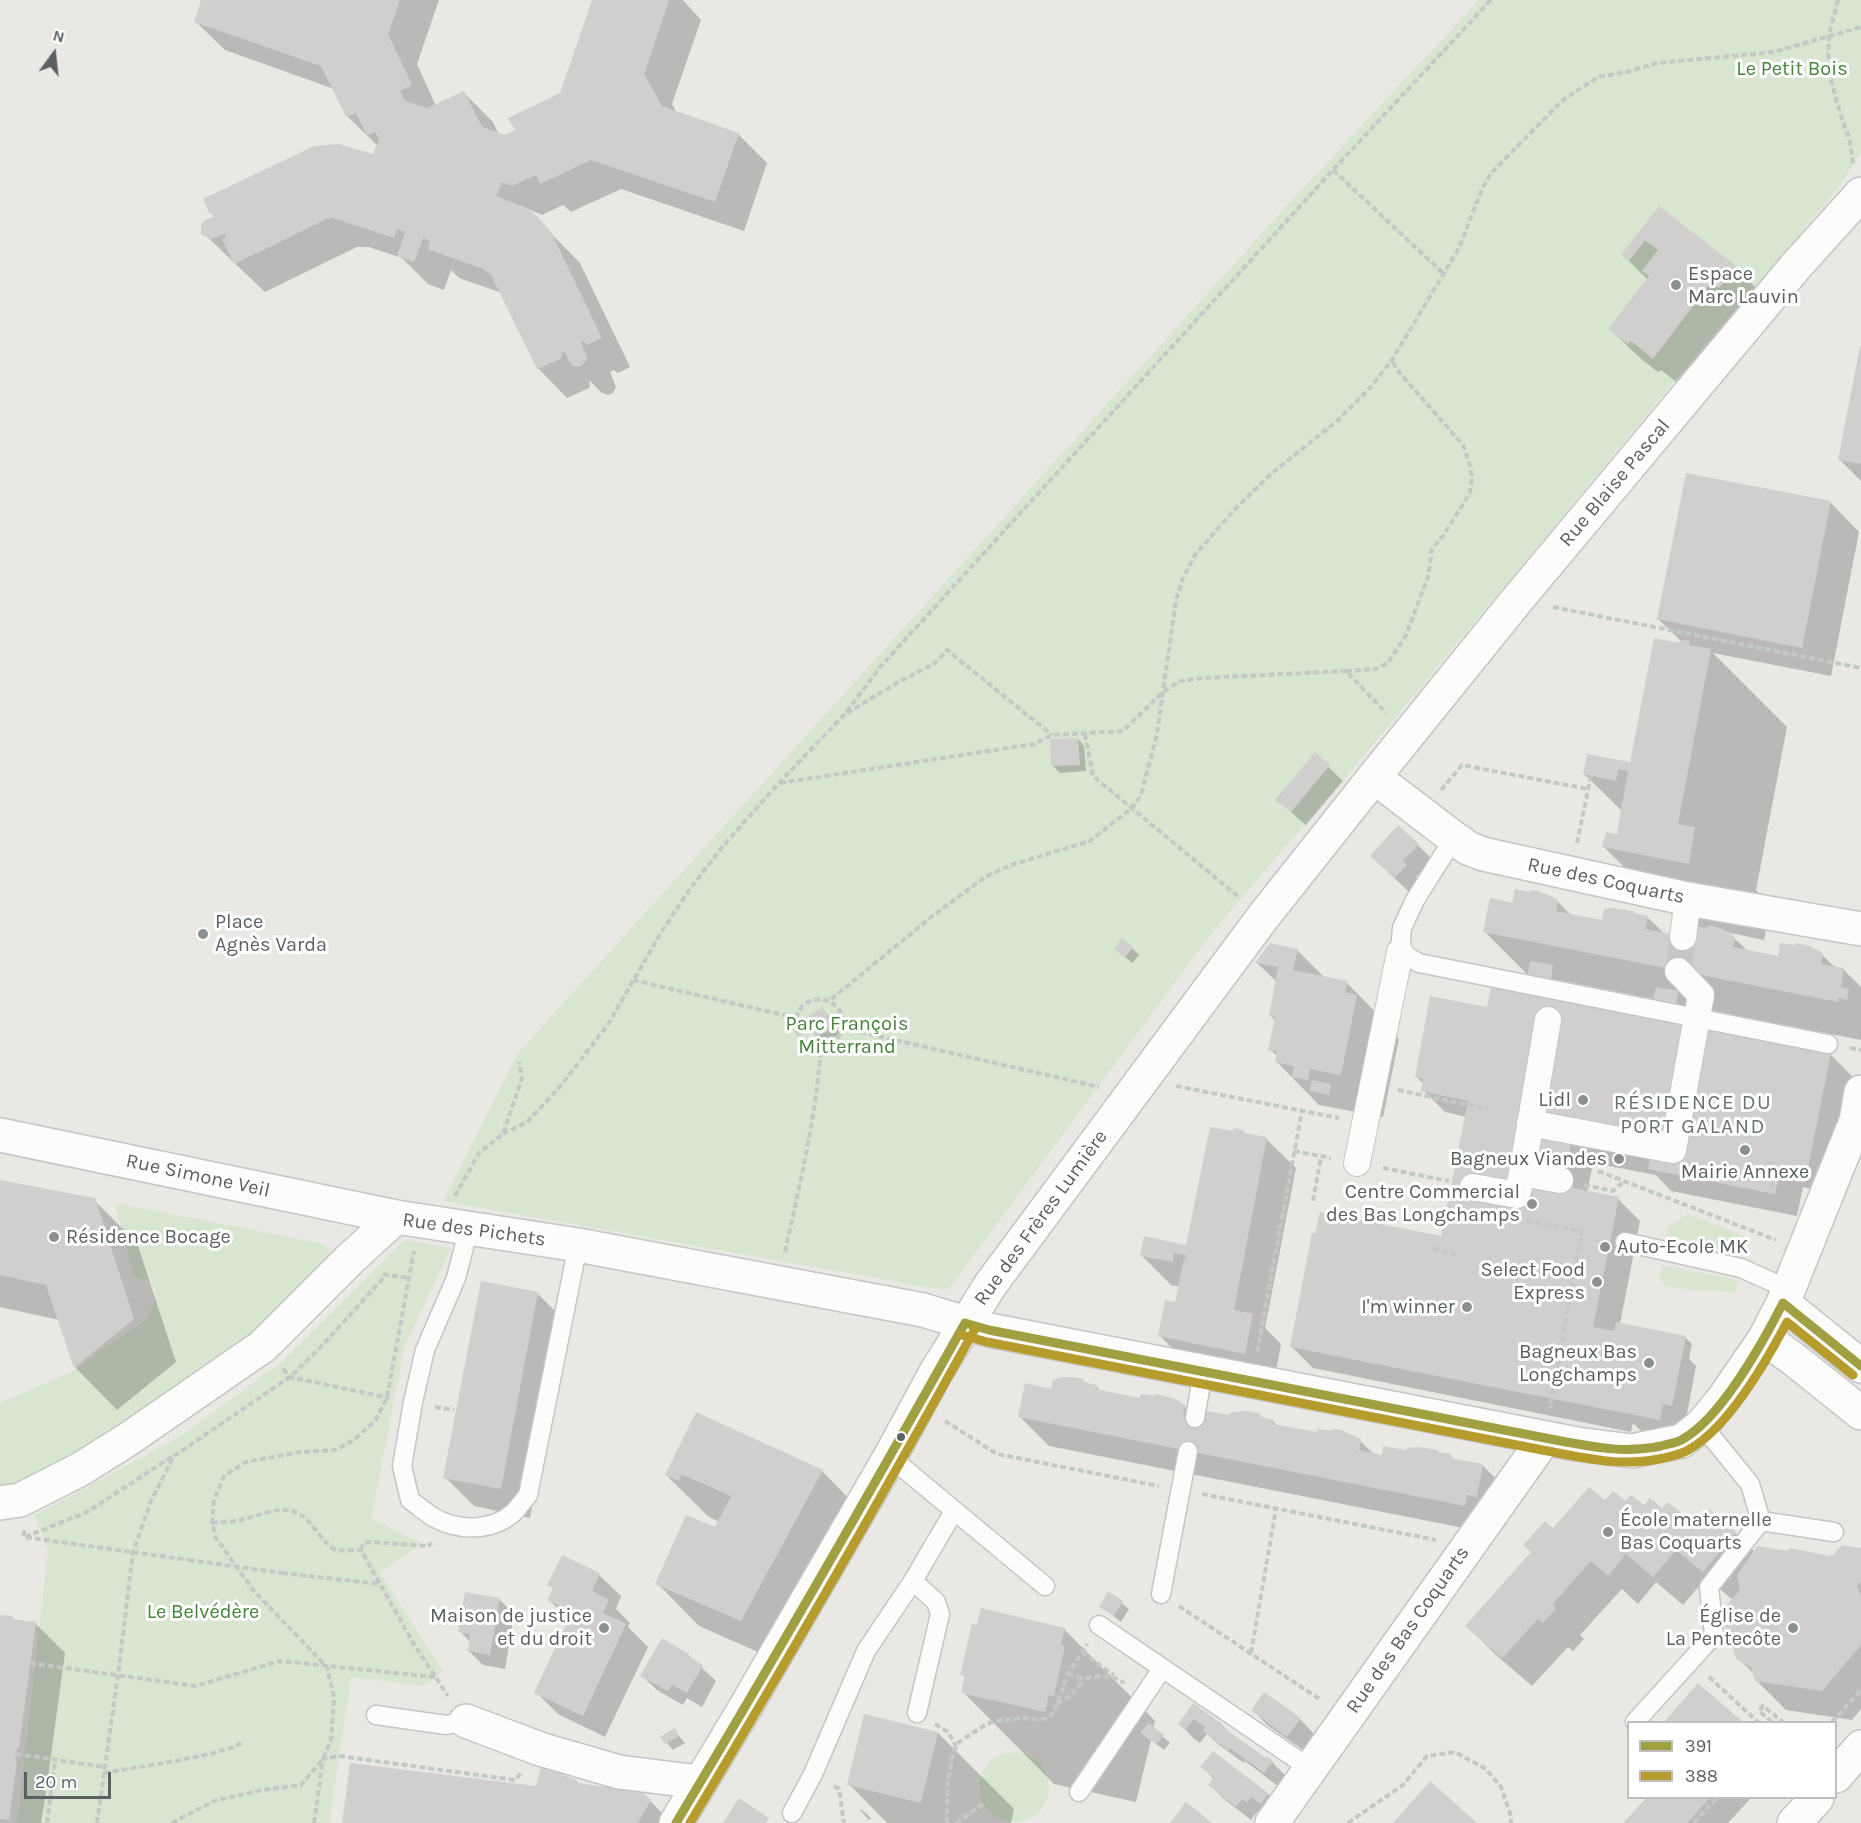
<!DOCTYPE html>
<meta charset="utf-8">
<style>
body{margin:0}
#map{position:relative;width:1861px;height:1823px;overflow:hidden;background:#eae8e5;font-family:Karla,sans-serif}
canvas{display:block}
.legend{position:absolute;left:1627px;top:1721px;width:210px;height:78px;box-sizing:border-box;background:#fff;border:2px solid #bdbfc0;margin:0;padding:8px 10px;list-style:none;font-size:18px;color:#5b6062}
.legend li{display:flex;align-items:center;gap:12px;height:30px}
.legend b{width:30px;border:2px solid #bdbfc0}
.north{position:absolute;left:24px;top:24px;width:60px;height:60px;-webkit-text-stroke:4px #fff;paint-order:stroke;rotate:15deg;font-size:16px;font-weight:700;line-height:24px;text-align:center;color:#5b6062}
.north::after{content:'';display:block;margin:auto;width:21px;height:27px;background:#5b6062;clip-path:polygon(50% 0,100% 100%,50% 72%,0 100%)}
.scale{position:absolute;left:24px;top:1772px;width:87px;height:27px;box-sizing:border-box;border:3px solid #5b6062;border-top:0;padding-left:8px;font-size:18px;line-height:21px;white-space:nowrap;color:#5b6062;-webkit-text-stroke:4px #fff;paint-order:stroke}
</style>
<div id="map">
<canvas width="1861" height="1823"></canvas>
<ul class="legend">
<li><b style="height:8px;background:#a09f41"></b>391</li>
<li><b style="height:8px;background:#b59c2d"></b>388</li>
</ul>
<div class="north">N</div>
<div class="scale">20 m</div>
</div>
<script>
const c = document.querySelector('canvas').getContext('2d');
c.lineJoin = 'round';
function fillPath(path, color) { c.fillStyle = color; c.fill(path, 'evenodd'); }
function strokePath(path, color, width, dash) { c.strokeStyle = color; c.lineWidth = width; c.lineCap = dash ? 'butt' : 'round'; c.setLineDash(dash || []); c.stroke(path); }
function drawText(font, color, halo, rows, align = 'center') {
  c.font = font + ' Karla,sans-serif'; c.lineWidth = 6; c.setLineDash([]); c.textBaseline = 'middle'; c.strokeStyle = halo; c.fillStyle = color; for (const [text, x, y, turn = 0] of rows) {
    c.save(); c.translate(x, y); c.rotate((+turn || 0) * Math.PI / 180); c.textAlign = isNaN(turn) ? turn : align; if (halo) c.strokeText(text, 0, 0); c.fillText(text, 0, 0); c.restore();
  }
}
const green = new Path2D(`
 M1479 0H1861V153L1838 188 1775 264 1711 337 1376 741 1210 935 951 1286 944 1290 443 1201 518 1053 1294 198Z
 M115 1203 323 1244 331 1252 256 1334 98 1443 0 1492V1403L70 1373 144 1321 155 1302V1288L147 1280 134 1277Z
 M1687 1214 1738 1233 1746 1244 1744 1254 1667 1236 1668 1227Z
 M405 1240 451 1248 405 1345 371 1518 422 1543 380 1573 443 1671 424 1686 351 1677 329 1823H17L48 1551 35 1515 178 1438 282 1362Z
 M1662 1265 1738 1280 1735 1292 1693 1290 1665 1286 1659 1276Z
 M979 1787a35 35 0 1 1 70 0a35 35 0 1 1-70 0Z`);
const shadow = new Path2D(`
 M203 0H439L417 64 436 106 464 93 493 122 499 135 505 137 517 130 561 95 594 0H683L701 20 672 104 677 113 738 134 767 163 744 231 621 189 571 212 563 205 542 215 526 208 580 263 630 367 618 373 614 370 610 372 616 387 613 393 608 395 602 393 589 380 590 386 589 388 567 398 538 368 502 293 459 278 451 270 444 290 428 284 402 258 369 247H357L265 292 202 232 215 217 211 213 374 156 378 146 347 116 334 89 225 50 195 21Z
 M1659 208 1735 267 1764 296 1683 387 1661 370 1658 372 1640 358 1610 329 1648 280 1623 255Z
 M1861 348V481L1839 459Z
 M1830 502 1859 532 1831 676 1713 653 1787 727 1756 890 1771 905 1764 940 1726 932 1734 938 1748 951 1779 957 1822 955 1836 968 1844 970 1861 987V1040L1684 1005 1683 1010 1662 1007 1654 999 1558 980 1557 989 1527 974 1484 931 1514 904 1557 901 1572 916 1603 922 1647 917 1665 934 1691 940 1680 923 1604 847 1618 835 1622 811 1584 774 1631 764 1680 645 1681 641 1658 619Z
 M1078 739 1084 746 1086 771 1060 773 1053 766Z
 M1315 754 1343 781 1306 825 1277 800Z
 M1418 845 1432 859 1416 877 1420 880 1409 892 1387 871Z
 M1132 948 1139 955 1132 963 1123 955Z
 M1297 950 1325 978 1347 983 1389 1026V1029L1399 1039 1383 1117 1319 1105 1277 1062 1278 1057 1270 1049 1275 1021 1270 1015 1277 982 1257 963Z
 M822 1009 829 1016 840 1034 824 1044 817 1037Z
 M1488 1009 1830 1054 1852 1076 1832 1177 1817 1174 1815 1186 1812 1185V1189L1803 1187 1797 1216 1671 1191 1656 1175 1593 1163 1587 1193 1618 1199 1640 1221 1620 1324 1685 1337 1692 1344 1689 1359 1696 1366 1682 1441 1644 1434 1633 1423 1631 1432 1313 1368 1291 1346 1443 1237 1467 1117 1445 1112 1423 1090 1424 1084 1416 1077Z
 M1244 1132 1247 1135 1266 1139 1296 1168 1265 1328 1281 1344 1274 1382 1189 1365 1160 1336 1176 1304 1180 1287 1171 1285 1142 1256 1187 1247 1234 1133Z
 M0 1181 94 1200 137 1243 176 1362 117 1410 75 1367 59 1320 0 1307Z
 M538 1294 567 1323 530 1518 474 1506 445 1477Z
 M1083 1381 1087 1385 1096 1386 1102 1392 1184 1406 1197 1420 1260 1416 1264 1419 1273 1421 1278 1426 1360 1441 1375 1455 1383 1456H1450L1455 1460 1482 1465 1512 1494 1506 1526 1496 1524 1494 1534 1049 1446 1020 1417 1052 1391Z
 M697 1414 822 1471 864 1514 783 1663 699 1626 657 1583 716 1529 720 1522 709 1517 666 1475Z
 M1605 1503H1626L1663 1510 1696 1527 1709 1511 1735 1533 1755 1552 1830 1558 1861 1550V1709L1852 1720 1786 1710 1756 1680 1755 1675 1739 1659 1733 1600 1706 1578 1683 1605 1656 1582 1638 1604 1622 1589 1580 1635 1584 1639 1573 1651 1568 1647 1532 1686 1496 1655 1467 1626 1553 1530Z
 M563 1557 599 1575 621 1596 616 1609 630 1623 628 1627 648 1647 605 1737 558 1714 536 1692 570 1620 549 1600 554 1589 549 1584Z
 M1109 1593 1129 1609 1121 1622 1101 1606Z
 M500 1600 514 1614 505 1669 483 1665 469 1651 470 1642 460 1631Z
 M12 1617 15 1621 35 1623 65 1653 48 1777 45 1776 44 1784V1790L46 1792 41 1823H0V1619Z
 M1064 1629 1155 1721 1153 1728 1170 1743 1164 1750 1151 1740 1136 1802 1054 1784 963 1692 966 1678 962 1674Z
 M688 1655 716 1681 702 1707 687 1698 683 1705 657 1690 642 1676Z
 M1698 1685 1740 1722H1666Z
 M1194 1705 1221 1724 1232 1735 1266 1760 1272 1762 1286 1776 1279 1787 1245 1761 1244 1763 1219 1745 1207 1734 1200 1743 1194 1739 1180 1724Z
 M1253 1710 1300 1719 1314 1734 1303 1750 1267 1725Z
 M674 1730 685 1743 673 1750 662 1737Z
 M938 1733 1014 1809 1011 1823H887L849 1784Z
 M1213 1753 1268 1794 1282 1808 1262 1815 1257 1812 1251 1820 1224 1799 1210 1785 1214 1779 1202 1767Z
 M576 1781 580 1785 641 1792 672 1823H343Z
 M1648 1798H1751L1728 1823H1625Z
 M861 1809 871 1818 869 1820 860 1810Z`);
const building = new Path2D(`
 M201 0H400L388 34 412 85 400 91 405 101 427 108 464 91 482 127 505 135 515 130 508 118 560 93 592 0H669L644 74 662 106 739 133 715 202 591 160 540 184 536 175 512 186 502 182 496 196 527 208 537 216 551 232 602 338 588 344 586 345 584 341 581 342 587 357 586 361 581 366 576 367 571 364 564 351 561 352 562 356 560 359 537 369 491 275 483 269 428 249 430 241 423 238 414 262 397 256 405 232 397 229 394 238 333 218 327 219 234 264 223 241V238L226 236 225 233 212 239 203 236 201 233V224L205 220 215 216 209 213 203 199 314 146 339 144 373 154 379 139 375 132 367 136 356 113 346 117 321 66 194 22Z
 M1659 206 1736 266 1719 288 1711 282 1653 359 1631 341 1628 344 1608 329 1649 276 1642 271 1658 250 1645 240 1629 261 1621 255Z
 M1860 346H1861V464L1838 460Z
 M1686 473 1831 501 1802 648 1657 619Z
 M1654 638 1679 643 1680 640 1690 641 1689 645 1711 649 1678 824 1695 827 1689 864 1602 847 1606 832 1617 834 1628 771 1618 769 1616 781 1583 774 1587 754 1630 762Z
 M1078 738 1080 765 1051 766 1050 739Z
 M1315 752 1330 765 1291 812 1275 800Z
 M1398 825 1419 844 1403 861 1407 865 1394 878 1370 856Z
 M1515 889 1529 892 1531 890 1537 891 1551 896 1558 900 1556 911 1602 920 1604 909 1612 908 1633 911 1634 913 1648 916 1645 929 1690 938 1692 925 1706 928 1707 926H1713L1725 930 1735 937 1733 947 1778 956 1780 943 1795 945V943H1797L1810 946 1823 953 1821 964 1844 968 1841 987 1849 989 1847 1000 1838 998V1002L1483 932 1490 898 1512 903Z
 M1122 938 1133 947 1125 958 1114 949Z
 M1270 943 1298 949 1293 970 1348 981 1345 992 1357 995 1341 1075 1310 1069 1308 1080 1292 1077 1294 1066 1275 1062 1277 1051 1268 1050 1275 1017 1269 1016 1278 967 1255 963Z
 M1530 961 1553 965 1550 983 1527 979Z
 M1491 985 1831 1052 1805 1183 1779 1177 1775 1194 1648 1169 1650 1157 1571 1142 1563 1186 1619 1197 1593 1327 1614 1331 1616 1322 1686 1336 1672 1406 1663 1404 1660 1420 1290 1347 1312 1233 1315 1234 1320 1212 1441 1236 1468 1101 1421 1091 1423 1079 1415 1077 1430 996 1487 1007Z
 M1656 987 1679 991 1676 1004 1653 1000Z
 M823 1007 834 1027 816 1038 804 1019Z
 M1312 1080 1331 1084 1329 1095 1310 1091Z
 M1210 1127 1233 1131 1234 1128 1244 1130V1133L1267 1137 1234 1310 1253 1314 1245 1354 1158 1336 1165 1300 1175 1302 1184 1259 1185 1260 1186 1255 1174 1253 1173 1262 1140 1256 1144 1236 1186 1245Z
 M0 1180 95 1198 134 1319 74 1368 46 1285 0 1275Z
 M481 1281 538 1292 501 1489 443 1478Z
 M1062 1377H1073L1084 1379 1083 1382 1097 1385 1096 1389 1140 1398 1141 1394 1155 1396V1394L1173 1398 1185 1405 1183 1415 1195 1418 1205 1419 1206 1411 1229 1415 1230 1413 1233 1412 1247 1411 1261 1414V1417L1274 1420 1273 1424 1317 1432 1318 1429 1332 1431 1333 1429 1341 1430 1361 1439 1359 1450 1382 1455 1383 1446 1406 1450 1407 1448 1418 1447 1438 1450V1452L1451 1454V1458L1483 1464 1477 1497 1467 1495 1465 1506 1018 1417 1025 1383 1051 1389 1053 1380Z
 M696 1412 823 1470 741 1621 655 1584 686 1515 715 1527 731 1496 681 1474 679 1481 665 1475Z
 M1589 1487 1605 1500 1613 1491 1626 1501 1631 1495 1644 1505 1650 1498 1662 1508 1668 1502 1696 1525 1709 1509 1736 1532 1703 1572 1676 1550 1653 1577 1626 1554 1608 1576 1591 1561 1552 1605 1556 1608 1543 1623 1538 1619 1502 1658 1465 1626 1531 1552 1523 1545 1545 1521 1553 1528Z
 M1842 1545 1861 1548V1582L1857 1586 1861 1596V1645L1822 1691 1755 1681 1751 1667 1737 1660 1720 1612 1740 1590 1737 1575 1757 1546 1788 1551 1790 1548 1829 1556 1831 1554 1833 1555Z
 M562 1555 600 1573 592 1591 609 1600 603 1613 626 1624 583 1716 534 1693 572 1612 547 1600 553 1588 547 1585Z
 M1108 1591 1123 1601 1114 1616 1099 1607Z
 M465 1592 500 1598 490 1655 463 1650 468 1649 470 1634 458 1632Z
 M981 1608 1065 1628 1061 1645 1065 1646 1054 1696 1049 1695 1045 1712 961 1693 965 1675H960L972 1624 977 1625Z
 M2 1615 13 1616 12 1619 36 1622 19 1748H17L16 1754 15 1761H17L9 1820 0 1819V1617Z
 M662 1638 689 1654 688 1656 703 1665 687 1693 672 1685 668 1691 640 1676Z
 M1698 1683 1743 1722H1664Z
 M1264 1692 1301 1718 1287 1737 1251 1710Z
 M1193 1703 1221 1723 1220 1725 1266 1758 1267 1756 1273 1761 1264 1773 1230 1748 1228 1750 1203 1731 1205 1727 1194 1719 1185 1730 1178 1724Z
 M864 1714 938 1732 921 1803 847 1785Z
 M1149 1723 1164 1735 1156 1744 1140 1733Z
 M675 1728 679 1736 665 1744 660 1737Z
 M1213 1751 1268 1793 1261 1804 1251 1797 1247 1802 1242 1799 1236 1807 1208 1785 1214 1777 1200 1767Z
 M350 1763 536 1786 541 1767 577 1780 576 1783 641 1791 651 1800 638 1823H342Z
 M1430 1781 1477 1823H1393Z
 M739 1798 769 1818 766 1823H723Z
 M1646 1798H1710L1687 1823H1623Z
 M1186 1802 1212 1823H1170Z`);
const pedestrianTunnel = new Path2D(`
 M1678 971 1683 937`);
const path = new Path2D(`
 M1838 0 1829 35 1828 69 1840 113 1850 141 1853 164
 M1333 170 1444 274
 M1553 607 1861 668
 M1346 671 1376 669 1388 663 1406 635 1428 577 1432 549 1443 536 1470 493 1472 478 1470 465 1463 445 1398 371 1392 360
 M847 713 897 683 935 663 947 650 1052 735
 M1085 734 1093 776 1240 898
 M780 783 1034 744 1052 735 1123 731 1163 692 1180 681 1202 678 1346 671 1386 713
 M1441 790 1462 765 1588 789
 M1577 843 1591 776
 M633 980 796 1018
 M843 1028 1099 1087
 M821 1047C846 1041 852 1014 829 1001
 M1850 1048 1861 1050
 M1176 1086 1339 1118
 M1398 1090 1488 1109
 M503 1134 527 1122 559 1088 607 1026 662 931 690 889 723 846 778 784 844 715 881 666 1333 170 1491 0
 M1294 1151 1331 1158
 M1693 1166 1764 1180 1767 1163 1776 1165 1770 1194
 M1383 1168 1449 1181
 M1598 1171 1776 1240
 M1584 1185 1613 1191 1624 1181
 M455 1196 479 1153 503 1134 522 1078 519 1062
 M1313 1201 1321 1157
 M1527 1221 1582 1231 1550 1408
 M1433 1249 1460 1255
 M785 1252C800 1183 816 1117 821 1047 784 1047 789 990 829 1001L930 918 985 877 1011 865 1090 841 1132 808 1141 795 1157 734 1176 600 1183 578 1195 555 1233 511 1271 474 1337 421 1370 388 1392 360 1459 248 1482 189 1491 173 1563 100 1598 77 1626 72 1658 63 1774 52 1861 27
 M383 1274 409 1278
 M1257 1352 1302 1111
 M283 1369 290 1377 389 1398
 M435 1407 454 1410
 M945 1421 997 1454 1159 1486
 M1202 1494 1436 1540
 M212 1523C222 1522 234 1522 244 1519 261 1515 280 1505 298 1513 313 1521 322 1543 334 1549 342 1552 353 1550 361 1550L415 1646 448 1696
 M24 1530V1537L189 1560
 M25 1537 87 1512 173 1456
 M361 1550 363 1544 370 1542 428 1546 432 1543
 M282 1573 379 1584
 M1179 1606 1321 1700
 M1082 1652 1114 1675
 M1251 1653 1276 1509
 M30 1663 196 1686 280 1661 435 1677
 M1068 1674C1087 1685 1104 1668 1124 1683
 M1709 1677 1758 1722
 M1057 1704C1069 1697 1077 1692 1083 1679
 M1772 1722 1759 1711 1763 1706 1783 1722
 M1832 1722 1861 1690
 M935 1724 948 1732 956 1746
 M16 1754 105 1767
 M104 1773C130 1768 230 1755 244 1741
 M834 1786 839 1789 844 1823
 M47 1823 55 1759
 M97 1823 118 1675 133 1552 151 1501 174 1456 290 1377 320 1348 386 1275
 M172 1823 216 1800 263 1790 301 1785 323 1759 331 1740 334 1698 327 1667 253 1590 216 1538 212 1523 214 1500 224 1476 246 1462 300 1452 335 1450 354 1440 376 1420 387 1397 414 1251
 M314 1823 323 1759 339 1756 515 1780 521 1773
 M947 1823V1787L953 1753 959 1742 985 1725 995 1721 1025 1718 1040 1720 1048 1718 1054 1712 1068 1674 1087 1644
 M956 1823 983 1804
 M1348 1823 1403 1785 1427 1756 1455 1752 1486 1769 1501 1787 1511 1816V1823
 M1694 1823 1716 1798`);
const service = new Path2D(`
 M1454 838 1415 900 1402 928 1400 952 1419 963 1828 1044
 M469 1228 456 1278 425 1350 413 1402 402 1466 410 1500C417 1505 425 1512 433 1517 457 1531 491 1532 513 1513 518 1508 523 1501 528 1495L578 1245
 M1625 1242 1741 1268 1788 1289
 M1195 1418 1203 1372
 M1702 1425 1750 1484 1761 1521 1834 1532
 M890 1457 1045 1586
 M913 1581 936 1602 940 1614 917 1713
 M1161 1594 1188 1451
 M1099 1625 1311 1769
 M376 1715 446 1725 466 1721
 M1635 1722 1714 1635 1709 1587 1761 1521
 M1079 1792 1162 1669
 M792 1813 813 1774 866 1651 913 1581 954 1511`);
const pedestrian = new Path2D(`
 M1683 937 1688 899
 M1548 1020 1522 1173 1560 1180
 M1530 1123 1673 1150 1701 995 1678 971
 M1357 1163 1400 952
 M1473 1187 1517 1195 1522 1173`);
const minor = new Path2D(`
 M1374 777 1454 838 1468 848 1483 854 1688 899 1861 929
 M0 1135 396 1217 578 1245 923 1310 989 1330 1577 1444 1632 1451 1682 1441 1702 1425 1724 1398 1765 1338 1783 1303 1856 1121 1861 1092
 M1783 1303 1861 1366
 M1765 1338 1796 1361 1861 1413
 M0 1503 20 1500 79 1470 127 1440 263 1346 350 1259 396 1217
 M466 1721 540 1749 619 1772 699 1782
 M676 1823 745 1708 890 1457 936 1372 991 1284 1263 917 1374 777 1517 600 1796 266 1861 194
 M1272 1823 1545 1438`);
const tertiary = new Path2D(`
 M1836 1776 1861 1747
 M1794 1823 1817 1798`);
const pathBridge = new Path2D(`
 M189 1560 282 1573`);
const bus1 = new Path2D(`
 M965 1323 989 1330 1566 1442C1599 1448 1627 1453 1661 1446 1668 1444 1677 1443 1683 1439 1721 1418 1763 1342 1783 1303L1861 1366
 M676 1823C775 1658 871 1491 965 1323`);
const bus2 = new Path2D(`
 M962 1335 987 1342 1563 1454C1600 1461 1627 1466 1664 1458 1672 1456 1683 1454 1690 1449 1729 1426 1766 1362 1787 1322L1853 1375
 M690 1823C788 1660 883 1495 975 1329`);
const markers = [
 [1676,285,6,"#8d9090"],
 [203,934,6,"#8d9090"],
 [1583,1100,6,"#8d9090"],
 [1745,1150,6,"#8d9090"],
 [1619,1159,6,"#8d9090"],
 [1532,1204,6,"#8d9090"],
 [54,1237,6,"#8d9090"],
 [1605,1247,6,"#8d9090"],
 [1597,1282,6,"#8d9090"],
 [1467,1307,6,"#8d9090"],
 [1649,1363,6,"#8d9090"],
 [901,1437,5,"#5b6062"],
 [1608,1532,6,"#8d9090"],
 [604,1628,6,"#8d9090"],
 [1793,1628,6,"#8d9090"]
];
const parkNames = [
 ["Le Petit Bois",1792,69],
 ["Parc François",847,1024],
 ["Mitterrand",847,1047],
 ["Le Belvédère",203,1612]
];
const poiNames = [
 ["Espace",1688,274,"left"],
 ["Marc Lauvin",1688,297,"left"],
 ["Place",215,922,"left"],
 ["Agnès Varda",215,945,"left"],
 ["Lidl",1571,1100],
 ["Bagneux Viandes",1607,1159],
 ["Mairie Annexe",1745,1172,"center"],
 ["Centre Commercial",1520,1192],
 ["des Bas Longchamps",1520,1215],
 ["Résidence Bocage",66,1237,"left"],
 ["Auto-Ecole MK",1617,1247,"left"],
 ["Select Food",1585,1270],
 ["Express",1585,1293],
 ["I'm winner",1455,1307],
 ["Bagneux Bas",1637,1352],
 ["Longchamps",1637,1375],
 ["École maternelle",1620,1520,"left"],
 ["Bas Coquarts",1620,1543,"left"],
 ["Maison de justice",592,1616],
 ["et du droit",592,1639],
 ["Église de",1781,1616],
 ["La Pentecôte",1781,1639]
];
const streetNames = [
 ["Rue Blaise Pascal",1615,483,-50],
 ["Rue des Coquarts",1606,881,12],
 ["Rue Simone Veil",198,1176,12],
 ["Rue des Frères Lumière",1041,1218,-54],
 ["Rue des Pichets",474,1230,8],
 ["Rue des Bas Coquarts",1408,1630,-55]
];
const neighbourhoodNames = [
 ["RÉSIDENCE DU",1693,1103],
 ["PORT GALAND",1693,1127]
];
fillPath(green, '#d7e5d1');
fillPath(shadow, '#0003');
fillPath(building, '#d1cfce');
strokePath(pedestrianTunnel, '#c6c6c4', 26, [26, 13]);
strokePath(service, '#c4c5c5', 21);
strokePath(pedestrian, '#c4c5c5', 28);
strokePath(minor, '#c4c5c5', 36);
strokePath(tertiary, '#c4c5c5', 36);
strokePath(path, '#c4c9c5', 4, [6, 3]);
strokePath(service, '#fcfcfb', 18);
strokePath(pedestrian, '#fcfcfb', 26);
strokePath(minor, '#fcfcfb', 33);
strokePath(tertiary, '#fcfcfb', 33);
strokePath(pathBridge, '#c4c9c5', 4, [6, 3]);
strokePath(bus1, '#a09f41', 9);
strokePath(bus2, '#b59c2d', 9);
for (const [x, y, r, color] of markers) { const dot = new Path2D(); dot.arc(x, y, r, 0, 2 * Math.PI); c.fillStyle = color; c.fill(dot); strokePath(dot, '#fff', 2); }
drawText('20px', '#45833a', '#fff', parkNames);
drawText('20px', '#5b6062', '#fff', poiNames, 'right');
drawText('20px', '#5b6062', '#fff', streetNames);
c.letterSpacing = '1.5px';
drawText('21px', '#6c7274', '#fff', neighbourhoodNames);
c.letterSpacing = '0px';
</script>
